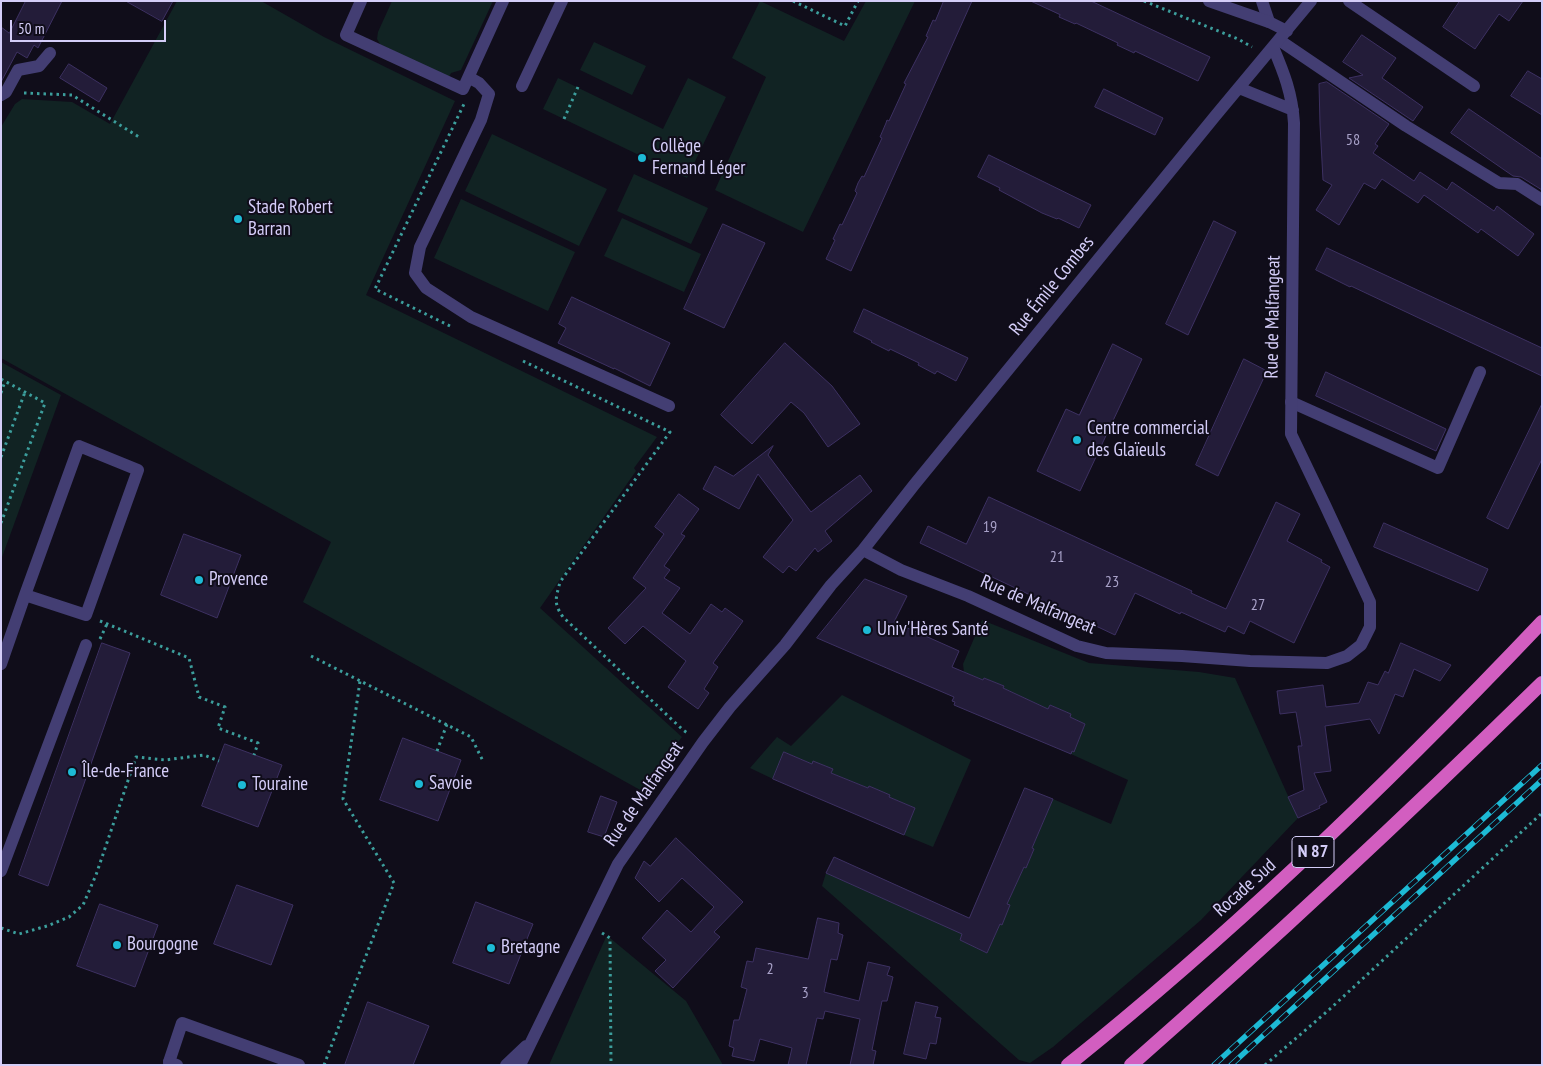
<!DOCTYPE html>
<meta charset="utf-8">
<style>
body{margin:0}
#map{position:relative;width:1543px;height:1066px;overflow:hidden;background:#100d1a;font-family:"PT Sans Narrow",sans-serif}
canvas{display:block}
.frame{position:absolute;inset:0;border:2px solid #d4cdf8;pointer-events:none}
.scale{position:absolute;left:10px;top:20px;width:156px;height:22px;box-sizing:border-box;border:2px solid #d4cdf8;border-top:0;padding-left:6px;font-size:15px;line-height:18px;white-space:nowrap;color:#d4cdf8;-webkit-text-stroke:4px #100d1a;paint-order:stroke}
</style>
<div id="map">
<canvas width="1543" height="1066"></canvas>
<div class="frame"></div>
<div class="scale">50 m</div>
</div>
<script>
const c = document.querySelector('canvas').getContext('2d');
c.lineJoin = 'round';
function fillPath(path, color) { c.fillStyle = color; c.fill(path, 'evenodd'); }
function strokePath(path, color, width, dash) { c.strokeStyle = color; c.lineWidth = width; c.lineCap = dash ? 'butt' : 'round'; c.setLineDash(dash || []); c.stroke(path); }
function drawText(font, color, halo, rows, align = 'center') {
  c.font = font + ' "PT Sans Narrow",sans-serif'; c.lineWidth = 4; c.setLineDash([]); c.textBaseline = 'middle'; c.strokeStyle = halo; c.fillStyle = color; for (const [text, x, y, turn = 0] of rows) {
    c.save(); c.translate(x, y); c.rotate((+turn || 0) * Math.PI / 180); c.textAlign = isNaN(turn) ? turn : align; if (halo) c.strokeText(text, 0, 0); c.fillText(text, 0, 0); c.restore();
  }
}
const green = new Path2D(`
 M177 1H261L324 37 455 101 366 295 657 437 634 468 636 471 540 608 682 737 642 791 303 602 331 542 1 358V127L15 104 22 99 72 102 110 124Z
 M392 1H493L461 70 451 73 448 79 380 44 377 39 378 32Z
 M760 1 844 41 866 1H915L803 232 715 190 766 77 732 58Z
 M594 42 646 66 632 95 580 70Z
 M558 78 663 129 688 78 726 97 687 178 543 109Z
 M492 134 607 189 579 246 465 191Z
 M634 174 708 208 691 244 617 211Z
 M461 199 575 252 548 311 434 258Z
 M622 218 701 254 684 292 604 256Z
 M1 362 61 395 1 560Z
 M982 620 1089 663 1199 672 1235 678 1298 818 1201 920 1053 1047 1030 1063 1019 1060 822 886 826 873 938 923 945 907 969 919 960 940 987 953 1000 924H1002L1007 904 1024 867 1026 868 1034 849 1032 848 1053 799 1111 824 1128 780 1071 754 1072 751H1074L1085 724 1070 717 1071 714 1050 705 1048 709 1003 688 1004 686 984 678 983 680 964 672 963 664Z
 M842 695 971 760 933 847 904 835 915 808 889 797V795L869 786 868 788 831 773 832 769 813 762 812 764 784 752 773 779 750 768 777 737 791 746Z
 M606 937 610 938 686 1001 723 1065H549Z`);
const building = new Path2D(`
 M26 1H62L38 48 34 45 27 58 17 52 1 82V27L9 33Z
 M126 1H173L162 21Z
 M944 1H972L851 271 826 259 835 240 833 239 840 224 842 225 857 193 855 191 858 183 862 176 864 177 882 138 880 137 886 123 887 120 889 121 906 84 904 83 928 37 926 36 933 20 935 21Z
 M1031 1H1091L1210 57 1198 81 1135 51 1134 53 1132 52 1117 45 1118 43 1076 23 1075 24 1059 17 1060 15Z
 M1460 1H1523L1509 21 1499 14 1475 49 1443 27Z
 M1362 35 1396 58 1382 78 1423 107 1413 121 1349 78 1363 75 1343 62Z
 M69 64 107 88 99 102 60 78Z
 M1528 71 1542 79V115L1511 96Z
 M1327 82 1389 124 1375 144 1378 146 1373 153 1414 181 1420 172 1447 190 1452 182 1494 211 1497 206 1534 234 1518 256 1481 229 1478 233 1424 195 1418 203 1382 179 1375 189 1364 183 1339 225 1316 210 1332 185 1323 180 1320 124 1319 84Z
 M1104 89 1163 118 1155 135 1095 107Z
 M1469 109 1542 159V190L1521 177 1513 176 1451 133Z
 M989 155 1091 205 1079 228 1058 218 1057 219 1042 213 999 190 1000 188 978 177Z
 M1214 221 1236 232 1188 335 1166 324Z
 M723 224 765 243 724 328 684 309Z
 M1327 248 1542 348V376L1351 286 1350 287 1316 270Z
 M572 297 670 343 650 386 614 368V369L558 343 566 328 559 324Z
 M864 309 968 358 956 381 937 371 935 374 918 365 919 363 890 349 889 351 871 342 872 341 854 332Z
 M785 343 832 386 860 424 828 447 804 413 791 402 752 444 721 415Z
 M1113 344 1142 359 1080 491 1037 471 1066 409 1079 415Z
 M1244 359 1267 371 1218 476 1196 465Z
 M1326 372 1446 429 1436 451 1316 396Z
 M1542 404V459L1508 529 1487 518Z
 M773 446 768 455 811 512 860 475 872 491 825 531 832 541 818 552 815 548 796 571 789 566 783 573 763 557 793 520 758 474 739 509 703 489 715 466 733 476Z
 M679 494 699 509 681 534 685 536 664 566 670 570 664 578 680 588 662 613 690 634 711 604 722 612 725 608 743 621 713 663 718 667 704 689 709 693 698 709 668 687 686 661 643 626 625 644 608 628 646 588 633 578 664 534 655 527Z
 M989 497 1192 591 1191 593 1226 609 1276 502 1300 514 1287 541 1322 560 1321 562 1330 567 1294 643 1250 621 1244 634 1228 626 1225 632 1181 612 1180 614 1135 593 1115 635 920 543 928 526 966 544Z
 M1384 523 1488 569 1478 591 1374 547Z
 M184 534 241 555 217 618 161 595Z
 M865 579 907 596 894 622 959 651 952 667 983 680 984 678 1004 686 1003 688 1048 709 1050 705 1071 714 1070 717 1085 724 1074 752 1072 751 1071 754 954 705 955 702 952 701 954 697 817 638Z
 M102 643 130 653 48 886 19 875Z
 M1401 643 1451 665 1440 681 1414 669 1403 697 1395 694 1379 734 1370 719 1325 726 1331 771 1314 773 1327 802 1319 806 1320 808 1298 818 1288 797 1304 790 1298 746H1302L1296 712 1280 714 1277 691 1323 685 1326 707 1359 703 1368 682 1378 685 1385 671 1388 673Z
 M403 738 461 760 438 821 380 800Z
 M225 744 282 765 258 827 202 806Z
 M784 752 812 764 813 761 833 769 831 773 868 788 869 786 890 795 889 797 915 808 904 835 773 779Z
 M1025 788 1053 799 1032 848 1034 849 1026 868 1024 867 1007 904 1010 905 1002 925 1000 924 987 953 960 940 962 934 826 873 834 857 969 918Z
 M601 796 617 802 604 837 588 832Z
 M676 838 743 902 714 932 720 937 673 988 655 971 666 960 642 938 667 910 691 932 714 907 682 878 659 902 635 878 644 861 650 866Z
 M237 885 293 905 271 965 214 944Z
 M476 902 533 924 509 984 453 963Z
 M100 904 158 925 135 987 77 966Z
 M818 918 839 923 838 933 843 935 837 960 831 959 824 992 859 1001 868 962 890 967 887 975 893 977 887 1001H882L872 1050 876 1051 873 1065H850L860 1019 825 1011 823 1019 817 1018 806 1065H788L792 1048 760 1039 754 1061 732 1056 734 1048 729 1046 734 1020H739L747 989 741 987 747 961 753 962 756 948 808 959Z
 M368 1002 429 1026 413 1065H345Z
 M916 1002 938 1007 935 1017 941 1018 936 1044 930 1043 926 1059 904 1054Z`);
const path = new Path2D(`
 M793 1 845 26 858 1
 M1144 1 1238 39 1252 47
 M24 93 72 95 139 137
 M564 119 578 87
 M450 326 375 289 464 104
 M523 361 670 432 560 582C556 598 553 603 563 617L683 730 689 734
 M1 379 45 403 1 523
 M1 393 5 381
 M1 457 25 392
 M100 621 189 658 199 697 225 707 218 728 258 743 254 755
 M100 639 107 624
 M311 656 471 737 483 761
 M437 751 447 724
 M1 928 19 934 47 926 69 917 83 905 96 875 136 757 165 760 204 755 219 761
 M602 933 610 938 611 1065
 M324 1065 394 883 343 799 360 681
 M1265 1065 1331 1008 1542 813`);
const service = new Path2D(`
 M361 1 346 35 463 89 503 1
 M1262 1 1269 22
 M1349 1 1474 86
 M1279 40 1406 126 1499 183 1517 184 1542 200
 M470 78 479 83 489 94 481 120 420 247 415 273 426 288 471 317 669 406
 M522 86 562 1
 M1 95 6 92 18 70 39 66 50 53
 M1291 402 1438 468 1480 372
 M1 871 86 645
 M169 1062 182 1023 299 1065`);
const minor = new Path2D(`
 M1209 1 1269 22 1287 31
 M1239 88 1293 110
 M863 550 901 570 968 596 1077 646 1106 653 1182 656 1250 661 1327 663 1347 656 1361 645 1370 627V602L1325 505 1291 434 1294 123C1292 93 1284 73 1273 47
 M1 664 25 595 79 446 138 470 86 615 25 595
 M169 1062 177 1065
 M506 1065 526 1046
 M520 1065 618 864 703 742 730 707 785 645 831 585 863 550 914 485 1216 115 1311 1`);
const trunk = new Path2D(`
 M1068 1065C1237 930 1393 779 1542 622
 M1131 1065C1272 941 1408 814 1542 683`);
const rail = new Path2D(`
 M1214 1065 1542 765
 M1231 1065 1542 780`);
const markers = [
 [642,158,5,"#1dbad5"],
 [238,219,5,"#1dbad5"],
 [1077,440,5,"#1dbad5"],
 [199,580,5,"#1dbad5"],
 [867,630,5,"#1dbad5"],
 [72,772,5,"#1dbad5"],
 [419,784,5,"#1dbad5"],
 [242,785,5,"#1dbad5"],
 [117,945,5,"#1dbad5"],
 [491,948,5,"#1dbad5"]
];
const numberNames = [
 ["58",1353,140],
 ["19",990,527],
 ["21",1057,557],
 ["23",1112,582],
 ["27",1258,605],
 ["2",770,969],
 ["3",805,993]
];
const shields = [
 [1313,852,42]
];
const shieldNames = [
 ["N 87",1313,852]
];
const poiNames = [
 ["Collège",652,147],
 ["Fernand Léger",652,169],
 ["Stade Robert",248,208],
 ["Barran",248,230],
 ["Centre commercial",1087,429],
 ["des Glaïeuls",1087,451],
 ["Provence",209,580],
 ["Univ'Hères Santé",877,630],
 ["Île-de-France",82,772],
 ["Savoie",429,784],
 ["Touraine",252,785],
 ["Bourgogne",127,945],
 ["Bretagne",501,948]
];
const streetNames = [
 ["Rue Émile Combes",1052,286,-51],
 ["Rue de Malfangeat",1273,317,-89],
 ["Rue de Malfangeat",1038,605,23],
 ["Rue de Malfangeat",644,794,-55],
 ["Rocade Sud",1245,888,-42]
];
fillPath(green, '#112323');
fillPath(building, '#231c39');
strokePath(building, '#3d3162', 1);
strokePath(path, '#3c9e9c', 3, [2.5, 4]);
strokePath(service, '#433e73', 12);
strokePath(minor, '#433e73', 12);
strokePath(trunk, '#d25ec0', 14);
strokePath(rail, '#1dbad5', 5.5);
strokePath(rail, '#100d1a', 4, [11]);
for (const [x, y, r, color] of markers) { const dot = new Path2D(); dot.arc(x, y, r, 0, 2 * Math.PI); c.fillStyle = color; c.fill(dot); strokePath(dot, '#100d1a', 2); }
drawText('16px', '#a8a1c8', null, numberNames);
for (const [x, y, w] of shields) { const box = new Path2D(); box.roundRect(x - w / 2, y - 15.5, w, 31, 4); c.fillStyle = '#100d1a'; c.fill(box); strokePath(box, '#d4cdf8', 1); }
drawText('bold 18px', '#d4cdf8', null, shieldNames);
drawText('19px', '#d4cdf8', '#100d1a', poiNames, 'left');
drawText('19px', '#d4cdf8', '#100d1a', streetNames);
</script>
